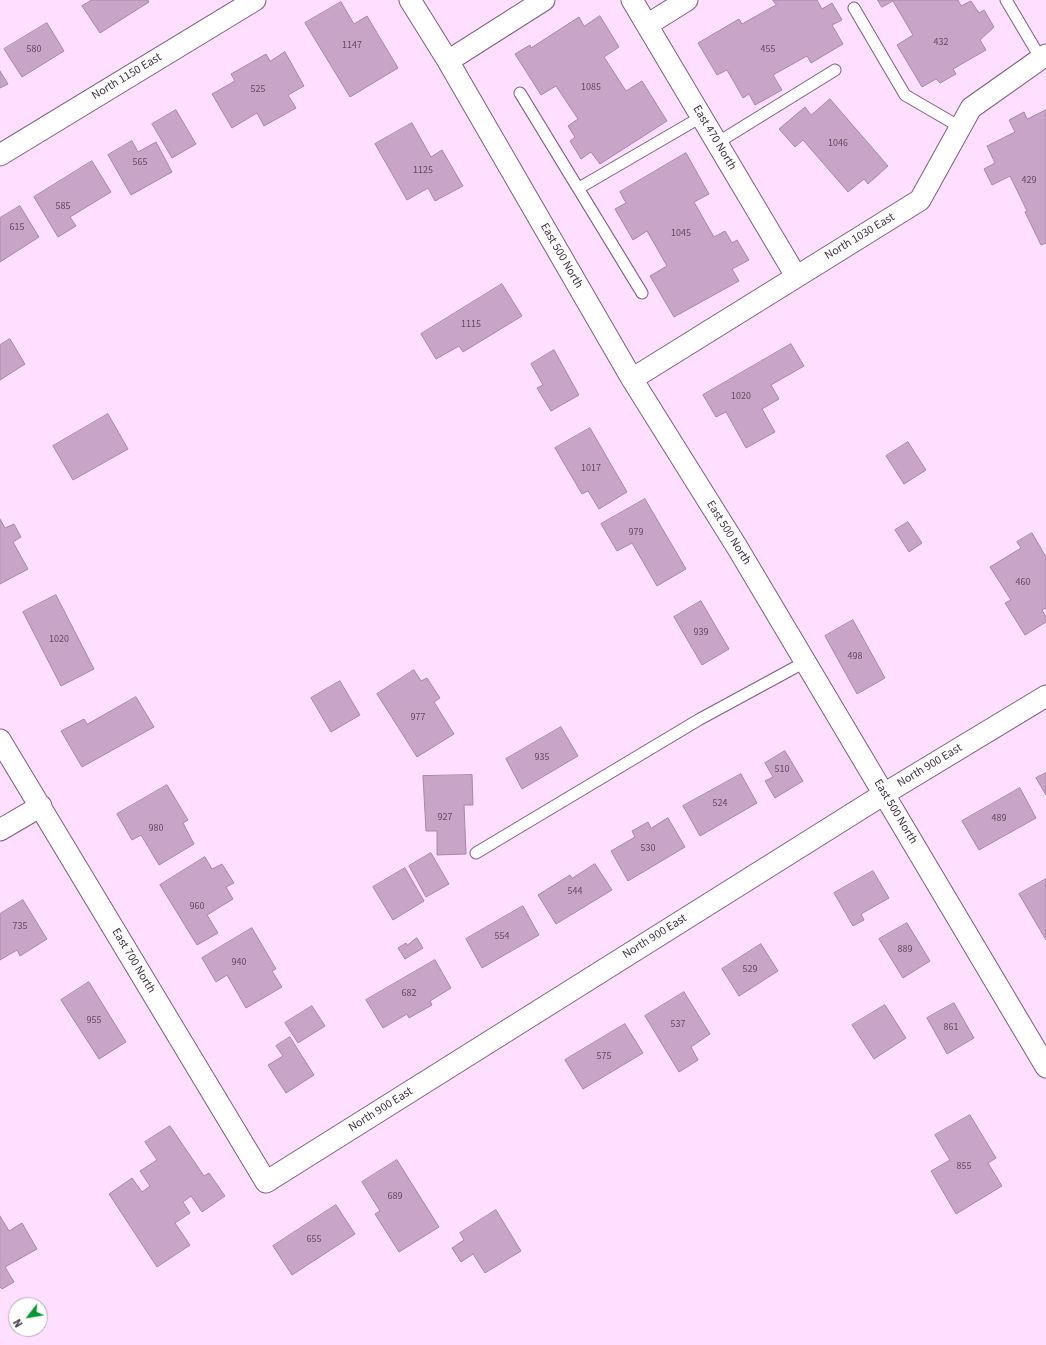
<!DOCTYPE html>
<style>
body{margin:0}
#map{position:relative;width:1046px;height:1345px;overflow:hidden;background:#ffdfff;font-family:"Source Sans 3",sans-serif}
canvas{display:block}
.north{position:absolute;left:8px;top:1297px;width:40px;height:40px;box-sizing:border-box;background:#fff;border:1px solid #b2acb2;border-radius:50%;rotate:239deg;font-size:11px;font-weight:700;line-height:16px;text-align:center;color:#3f303f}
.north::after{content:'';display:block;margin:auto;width:14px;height:18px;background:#069830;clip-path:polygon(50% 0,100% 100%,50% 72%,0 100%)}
</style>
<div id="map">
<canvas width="1046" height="1345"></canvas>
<div class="north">N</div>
</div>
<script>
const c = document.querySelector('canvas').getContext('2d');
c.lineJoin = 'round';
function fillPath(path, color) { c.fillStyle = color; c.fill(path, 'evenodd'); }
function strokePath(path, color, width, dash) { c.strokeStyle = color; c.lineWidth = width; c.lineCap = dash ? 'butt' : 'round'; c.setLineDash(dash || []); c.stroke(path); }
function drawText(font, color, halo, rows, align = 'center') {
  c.font = font + ' "Source Sans 3",sans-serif'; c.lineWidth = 3; c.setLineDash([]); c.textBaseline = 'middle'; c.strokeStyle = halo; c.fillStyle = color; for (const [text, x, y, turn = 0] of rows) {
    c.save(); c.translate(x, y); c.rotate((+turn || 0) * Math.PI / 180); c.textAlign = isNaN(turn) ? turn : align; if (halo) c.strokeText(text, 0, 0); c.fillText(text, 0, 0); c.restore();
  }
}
const building = new Path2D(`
 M92 0H148L149 2 100 33 82 6Z
 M773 0H817L822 9 832 3 842 20 832 25 843 44 811 63 807 56 773 75 782 90 755 105 749 94 743 98 727 70 717 75 698 43 739 19 742 24 776 5Z
 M878 0H958L961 6 971 1 979 13 984 10 994 27 980 40 986 50 953 69 956 74 940 83 936 79 922 87 897 45 913 35 893 1 882 7Z
 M341 2 354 24 367 16 398 68 350 97 305 23Z
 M600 16 619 47 604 57 626 91 642 81 667 121 600 164 591 152 581 159 570 141 575 137 568 126 578 119 556 86 541 95 515 54 530 45 531 48 579 17 584 26Z
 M47 23 64 51 22 77 4 49Z
 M285 52 304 86 288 95 296 108 264 126 257 113 232 128 212 94 235 81 231 74 266 54 270 61Z
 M0 71 8 84 0 88Z
 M830 99 888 166 868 184 864 179 848 192 803 140 795 147 779 129 805 107 811 115Z
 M176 110 196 144 172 158 152 124Z
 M1046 110V243L1041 245 1025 212 1027 211 1010 176 992 185 984 169 995 163 987 146 1015 132 1009 120 1024 112 1027 119Z
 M412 123 431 157 442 150 463 186 435 201 428 188 407 200 375 144Z
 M132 141 138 152 156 142 172 172 131 195 108 155Z
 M686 153 709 194 694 202 714 237 725 231 732 243 737 240 749 260 732 269 739 281 674 317 650 276 667 266 647 231 633 240 615 209 626 203 620 192Z
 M92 161 111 192 70 217 76 226 58 237 34 197Z
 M20 206 39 237 0 262V218Z
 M502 284 522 316 463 352 459 346 436 359 421 334Z
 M10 339 25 364 0 380V345Z
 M791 344 804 366 771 385 779 399 762 409 775 432 746 448 726 412 716 417 703 395Z
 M554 350 579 395 551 411 537 388 543 385 531 364Z
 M108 414 128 449 73 480 53 446Z
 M590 428 627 492 599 509 588 491 582 494 555 448Z
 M908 442 926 470 904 484 886 456Z
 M645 499 686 569 657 586 632 543 617 551 601 524Z
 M0 519 5 528 14 524 21 537 13 542 28 569 0 584Z
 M908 522 922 543 909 552 895 530Z
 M1032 533 1046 557V608L1042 610 1046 617V622L1025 635 1005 603 1011 600 990 567 1021 548 1017 542Z
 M56 595 94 669 61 686 23 612Z
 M701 601 729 649 702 665 674 617Z
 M853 620 885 678 857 694 825 636Z
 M414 670 421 681 427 678 440 698 434 702 454 734 417 757 377 694Z
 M340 681 360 715 331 732 311 698Z
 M136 697 154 727 82 767 61 731 84 719 87 724Z
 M561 727 578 756 522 789 506 759Z
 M785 751 803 781 775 798 765 781 773 777 765 763Z
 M1046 773V795L1036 778Z
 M741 774 757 803 700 836 683 806Z
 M472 775 473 805H464L466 854 437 855V831H426L423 776Z
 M167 785 188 820 183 823 194 844 159 865 141 835 132 840 117 814Z
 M1020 788 1036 818 979 850 962 821Z
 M668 818 685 847 628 881 611 851 635 837 632 831 648 822 651 828Z
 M431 853 449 884 426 897 409 866Z
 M205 857 212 869 222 864 234 883 226 887 233 899 207 915 218 933 197 945 160 885Z
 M595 864 612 890 556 924 538 895 570 875 572 878Z
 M405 868 424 901 393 920 373 887Z
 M873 871 889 898 861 914 864 920 853 926 834 893Z
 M1046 879V940L1019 894Z
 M23 900 47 939 20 956 17 950 0 960V914Z
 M523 906 539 935 482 968 466 939Z
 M907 923 930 961 903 978 879 939Z
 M252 928 276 969 272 971 282 987 246 1008 227 975 216 982 202 958Z
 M417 938 423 948 405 959 398 948 406 943 407 945Z
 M761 944 778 971 739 996 722 969Z
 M435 960 451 988 430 1001 432 1005 409 1018 407 1014 383 1028 366 1000Z
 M89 982 126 1042 99 1059 61 1000Z
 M684 992 710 1034 691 1047 698 1060 679 1072 645 1016Z
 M954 1003 974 1038 947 1054 927 1018Z
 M885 1005 906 1038 874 1059 852 1025Z
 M312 1006 325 1026 298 1043 285 1023Z
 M625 1024 643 1053 583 1089 565 1060Z
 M290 1037 314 1075 286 1093 268 1065 283 1056 276 1046Z
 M970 1115 996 1158 988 1163 1002 1186 956 1214 931 1171 950 1160 935 1135Z
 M170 1126 204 1176 209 1173 225 1196 202 1212 191 1196 183 1202 190 1213 175 1223 190 1245 157 1267 109 1194 132 1178 142 1192 150 1186 140 1171 157 1160 145 1142Z
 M397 1160 439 1227 399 1252 375 1214 380 1211 362 1182Z
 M336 1205 355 1234 292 1275 273 1246Z
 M496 1210 521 1251 485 1273 473 1254 461 1262 452 1248 464 1240 460 1233Z
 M0 1216 9 1231 22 1223 37 1249 5 1267 14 1282 2 1289 0 1287Z`);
const service = new Path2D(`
 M1006 0 1041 59
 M854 8 905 95 960 127
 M520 93 642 293
 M717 143 835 70
 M579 188 701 117
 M476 853 700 719 805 662`);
const minor = new Path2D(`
 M410 0 448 61 632 379 737 547 1046 1067
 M632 0 796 276
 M647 25 687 0
 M448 61 544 0
 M0 155 255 0
 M632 379 920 200 971 108 1046 55
 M0 740 266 1182 884 794 1046 696
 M0 830 41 806`);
const numberNames = [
 ["432",941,43],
 ["1147",352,46],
 ["580",34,50],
 ["455",768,50],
 ["1085",591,88],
 ["525",258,90],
 ["1046",838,144],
 ["565",140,163],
 ["1125",423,171],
 ["429",1029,181],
 ["585",63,207],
 ["615",17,228],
 ["1045",681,234],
 ["1115",471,325],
 ["1020",741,397],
 ["1017",591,469],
 ["979",636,533],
 ["460",1023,583],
 ["939",701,633],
 ["1020",59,640],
 ["498",855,657],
 ["977",418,718],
 ["935",542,758],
 ["510",782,770],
 ["524",720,804],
 ["927",445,818],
 ["489",999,819],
 ["980",156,829],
 ["530",648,849],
 ["544",575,892],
 ["960",197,907],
 ["735",20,927],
 ["554",502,937],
 ["889",905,950],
 ["940",239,963],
 ["529",750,970],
 ["682",409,994],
 ["955",94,1021],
 ["537",678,1025],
 ["861",951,1028],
 ["575",604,1057],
 ["855",964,1167],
 ["689",395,1197],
 ["655",314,1240]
];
const streetNames = [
 ["North 1150 East",127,77,-31],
 ["East 470 North",714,138,59],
 ["North 1030 East",860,237,-31],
 ["East 500 North",561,256,60],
 ["East 500 North",728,533,58],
 ["North 900 East",930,766,-31],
 ["East 500 North",895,812,59],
 ["North 900 East",655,937,-32],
 ["East 700 North",133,961,59],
 ["North 900 East",381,1110,-32]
];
fillPath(building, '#c9a4c9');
strokePath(building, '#a985aa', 1);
strokePath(service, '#7f5d80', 13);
strokePath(minor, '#7f5d80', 23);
strokePath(service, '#fff', 11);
strokePath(minor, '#fff', 21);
drawText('10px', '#624d62', null, numberNames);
drawText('12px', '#3f303f', '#fff', streetNames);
</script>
